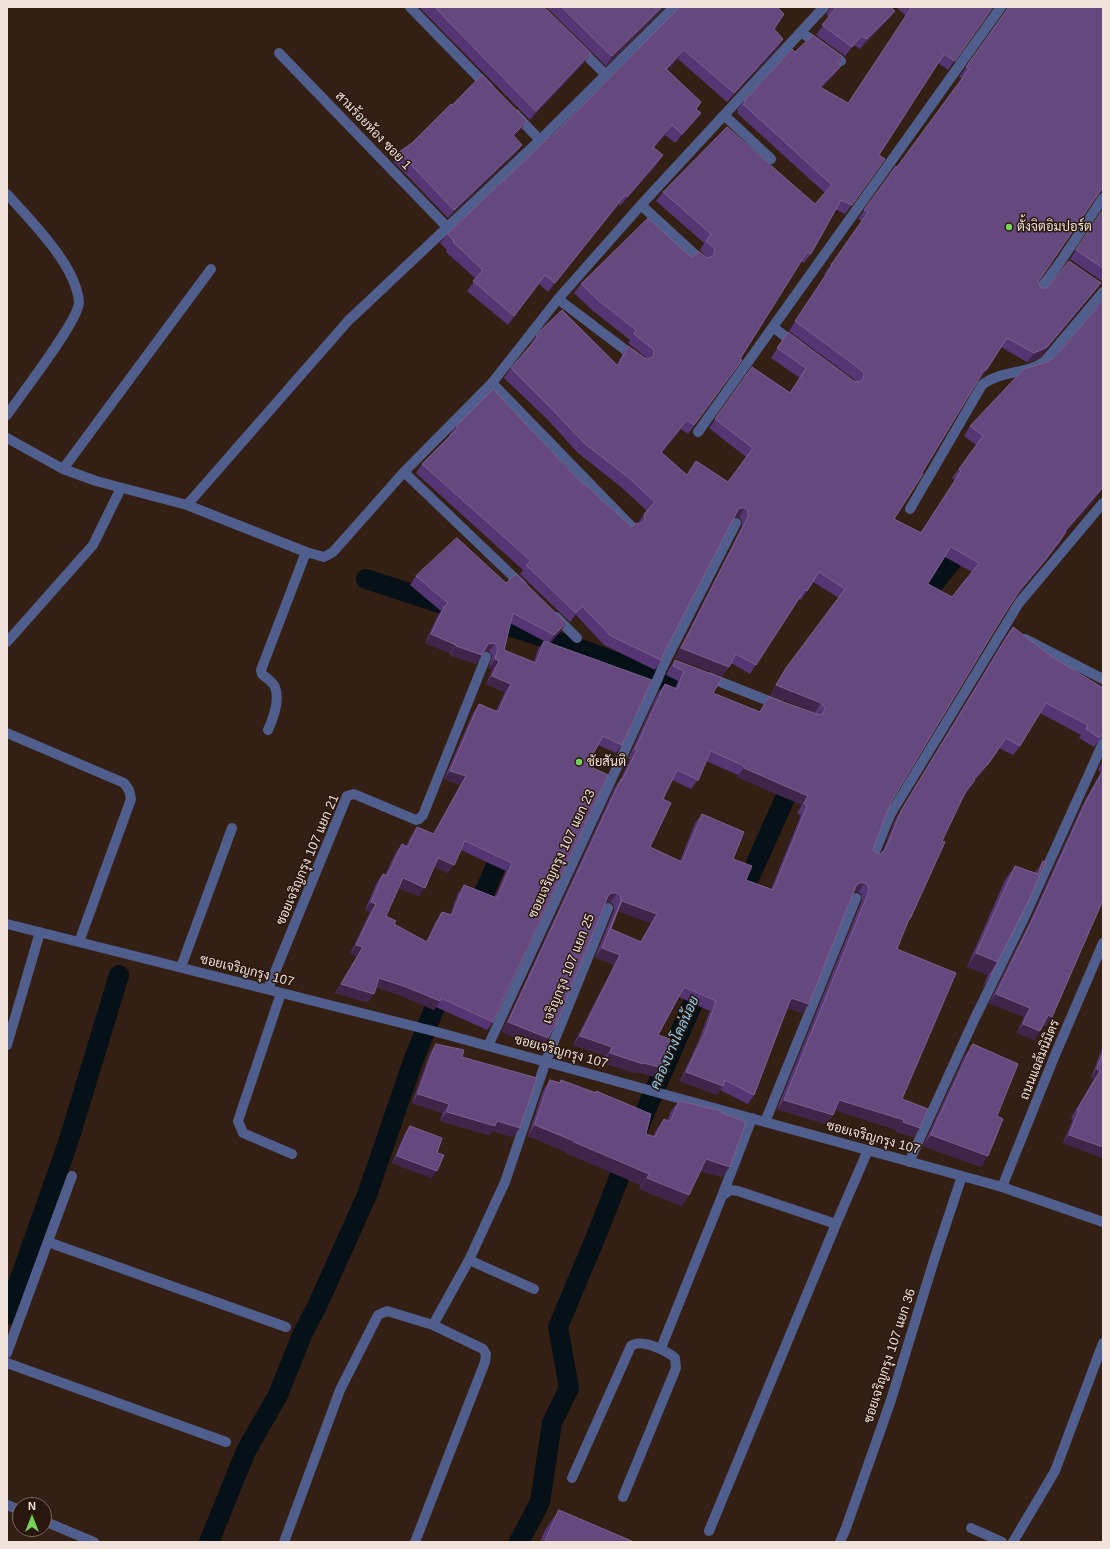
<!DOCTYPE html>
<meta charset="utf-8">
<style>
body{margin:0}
#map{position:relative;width:1110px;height:1549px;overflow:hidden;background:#341f15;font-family:Arial,sans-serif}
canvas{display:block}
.frame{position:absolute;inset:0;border:8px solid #f0e2db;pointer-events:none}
.north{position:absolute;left:12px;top:1497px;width:40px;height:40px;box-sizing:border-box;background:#29160c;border:1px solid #79685f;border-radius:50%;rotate:0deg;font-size:11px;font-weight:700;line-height:16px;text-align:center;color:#f0e2db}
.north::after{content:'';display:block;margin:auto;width:14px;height:18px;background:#77d259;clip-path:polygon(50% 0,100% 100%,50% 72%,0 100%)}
</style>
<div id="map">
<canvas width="1110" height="1549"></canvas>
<div class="frame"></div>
<div class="north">N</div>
</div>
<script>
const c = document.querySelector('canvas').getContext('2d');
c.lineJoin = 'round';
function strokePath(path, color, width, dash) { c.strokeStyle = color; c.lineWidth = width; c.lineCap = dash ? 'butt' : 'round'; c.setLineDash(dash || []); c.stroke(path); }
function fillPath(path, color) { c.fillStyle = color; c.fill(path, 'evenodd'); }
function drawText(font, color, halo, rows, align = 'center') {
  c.font = font + ' Arial,Sarabun,sans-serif'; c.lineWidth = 3; c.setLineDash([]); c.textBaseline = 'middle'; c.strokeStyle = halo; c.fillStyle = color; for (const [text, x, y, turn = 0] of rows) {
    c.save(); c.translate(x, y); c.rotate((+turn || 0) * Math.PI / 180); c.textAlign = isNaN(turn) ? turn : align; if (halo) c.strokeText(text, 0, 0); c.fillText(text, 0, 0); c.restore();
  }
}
const canal = new Path2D(`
 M366 579 452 607
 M915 607 969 540
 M484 618 589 652 701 694
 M576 682 589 652
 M737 905 796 774
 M473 918 507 841
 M7 1315 68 1143 119 975
 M209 1542 246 1451 278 1395 302 1335 318 1304 367 1195 413 1061 444 985
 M519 1542 540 1502 552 1423 569 1388 558 1327 597 1234 645 1112 704 978`);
const minor = new Path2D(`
 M410 7 488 87
 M801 32 841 61
 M579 48 606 75
 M279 53 447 227
 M515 114 540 140
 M725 116 771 159
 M7 194C31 221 76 265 79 302 80 319 20 396 7 415
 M641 205 702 261
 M1038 292 1061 261 1103 198
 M558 299 636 358
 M773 327 795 344
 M492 383 632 527
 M698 432 1001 7
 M7 438 63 469 96 481 187 505 306 552 324 557 333 552 404 472 492 383 558 299 641 205 824 7
 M63 469 211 269
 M404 472 522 585
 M187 505 348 321 540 140 674 7
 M910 509 982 385C1001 370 1026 375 1045 361L1103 292
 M556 617 577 638
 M1025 639 1103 679
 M7 642 93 545 121 488
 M708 677 779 705
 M268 730C273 719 280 700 275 687 273 682 266 678 262 674L261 670 306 552
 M7 733 124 783 129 790 131 799 79 942
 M873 857 890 815 1019 603 1103 503
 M7 924 437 1032 1002 1187 1103 1222
 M181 967 232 828
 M268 989 347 796 354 794 416 820 419 819 423 815 486 657
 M281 993 238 1121 243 1133 292 1154
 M7 1045 40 932
 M488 1046 656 683 664 664 736 523
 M765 1122 856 898
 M909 1162 974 1020 1024 918 1103 743
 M1002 1187 1055 1055 1103 943
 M722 1196 752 1118
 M48 1242 286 1327
 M469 1260 534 1289
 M433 1325 469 1260 505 1182 546 1061 608 908
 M661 1348 722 1196 730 1190 738 1191 836 1224 868 1150
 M7 1353 72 1176
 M7 1363 226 1442
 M572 1478 631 1346C641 1338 667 1351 675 1358L676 1368 623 1497
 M7 1505 20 1510
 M44 1521 94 1542
 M971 1528 1002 1542
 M709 1531 836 1224
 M284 1542 340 1390 378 1315 387 1311 433 1325 483 1349 486 1354 485 1362 415 1542
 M840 1542 846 1528 891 1400 935 1257 962 1176
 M1013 1542 1055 1471 1103 1343`);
const wall = new Path2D(`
 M421 7H544L584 63 530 120 420 8Z
 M546 7H665L606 66Z
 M680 7H777L774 30 777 49 727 102 678 59 668 70 701 102 696 109 694 122 675 143 665 135 654 148 657 165 620 206 619 204 548 292 539 284 508 325 467 291 476 279 446 252 447 250 440 243 447 234 550 138Z
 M830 7H890L895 11 888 20 860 49 854 45 845 56 816 35 829 17 826 14 830 8Z
 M896 7H993L948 70 938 63 879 155 878 168 845 214 835 209 811 254 804 263 801 261 740 359 742 360 688 434 681 429 662 453 687 475 696 461 728 482 746 457 709 428 752 367 790 392 800 378 771 358 788 332 854 381H856L855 380 789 331 825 275 824 274 862 221 858 219 896 166 897 167 962 78 959 77 1006 10 1007 7H1103L1100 192 1098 194 1038 282 1041 288 1094 292 1041 356 1035 360 1027 362 1001 347 981 378 978 380 894 519 921 532 955 480 952 478 976 445 964 436 970 426 1047 362 1056 356 1103 300V488L1090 505 1066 532 1060 542 1040 568 1015 597 1002 618 891 802 873 849 875 852 880 854 882 853 896 818 1006 636 1013 627 1054 658 1103 688V737L1101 738 1094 747 1079 738 1081 735 1040 713 1020 746 1013 755 999 748 982 772 975 780 969 790 964 795 942 841 910 919 906 925 897 949 902 1099 920 1128 913 1137 896 1132 897 1130 835 1110 833 1115 826 1124 777 1109 862 900 861 894 858 892H854L802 1013 787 1008 754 1095 748 1104 720 1090 717 1095 680 1081 698 1042 710 1011 679 997 658 1035 656 1077 637 1072 636 1073 603 1063 606 1056 573 1045 614 965 595 957 614 910 613 904 610 902H606L555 1027 542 1048 502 1032 614 789 620 780 630 759H628L658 693 665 684 675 688 678 681 666 675 669 669 675 660 713 693 759 712 769 697 816 714 815 712 770 695 780 677 786 668 839 598 813 582 801 600 799 599 750 674 731 663 722 676 675 658 742 526 741 519 739 517H734L666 649 661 660 655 670 604 645 576 615 570 622 520 574 523 570 416 473 422 464 450 436 449 435 456 426 571 472 632 527 637 524 647 511 621 487 578 453 547 419 504 378 511 368 530 346V345L536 336 617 364 622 355 628 346 645 358 648 359 628 343 630 340 592 310 574 293 581 284 692 258H707L700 250 704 243 656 201 663 192 815 204 825 193 737 113 738 111 737 110 744 101 795 52 843 57 839 64 841 66 834 75 822 88 848 103 906 16ZM945 557 972 572 952 597 928 584ZM706 761 738 775 737 777 802 805 797 813 801 815 771 889 746 880 733 859 702 814 695 823 680 861 650 847 663 799 672 780 691 789 698 780ZM618 911 651 923 640 942 611 929Z
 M452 105 521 129 514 136 522 145 516 153 448 218 393 161 399 152 412 143Z
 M1103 210V282L1070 259Z
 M416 576 506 583 566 623 561 631 550 643 622 745 616 753 598 745 587 765 493 1022 487 1030 436 1007 434 1010 400 995 376 987 368 1002 335 993 357 956 350 954 370 912 365 910 377 882 383 874 385 875 396 852 402 844 406 846 411 836 417 827 433 834 460 785 444 779 473 713 479 704 496 711 505 692 486 684 493 669 489 668 492 656 489 651 484 652 476 664 450 655V653L425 643 438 615 441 611 410 585ZM510 623 544 641 538 649 534 662 504 650ZM461 850 506 871 495 897 464 885 458 893 450 915 442 912 436 921 426 942 394 924 386 916 399 888 419 896 434 867 448 873Z
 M1103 760V900L1046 1026 1043 1025 1040 1031 1034 1040 1017 1033 1024 1017 989 1003 1030 921 1082 806 1101 772 1098 770Z
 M1043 861 991 975 982 989 988 975 967 967 1005 880 1015 866 1035 873Z
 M436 1044 520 1128 513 1137 492 1131 489 1135 440 1121 443 1113 412 1103 430 1053Z
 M973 1044 997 1116 981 1167 923 1146 965 1055Z
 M1103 1046V1158L1063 1143 1073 1119 1071 1118 1094 1079 1091 1078Z
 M550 1080 559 1082 561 1080 595 1093 596 1091 646 1134 653 1136 656 1130 664 1119 667 1121 671 1111 679 1101 722 1113V1177L700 1171 682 1206 639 1189 641 1185 566 1153 567 1152 528 1136 543 1091Z
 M410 1126 437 1153 432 1178 392 1163 405 1133Z
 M559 1510 634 1542H540L545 1530Z`);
const shadedWall = new Path2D(`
 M662 7H665L606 66 612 56Z
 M895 11 888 20 860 49 867 39Z
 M783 39 777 49 727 102 734 93Z
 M684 50 678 59 660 78 666 69Z
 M591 53 584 63 530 120 536 111Z
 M841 66 834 75 813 96 820 87Z
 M701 113 694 122 675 143 682 134Z
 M527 121 521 129 507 144 513 135Z
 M672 125 665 135 647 156 653 147Z
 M522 145 516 153 448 218 454 210Z
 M663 155 657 165 620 206 627 197Z
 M1103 187V192H1100L1098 194Z
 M625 195 619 204 548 292 555 283Z
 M545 275 539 284 508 325 514 316Z
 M1101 283 1094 292 1041 356 1035 360 1027 362 1034 353Z
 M987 369 981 378 976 382 983 372Z
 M687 420 681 429 655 462 661 452Z
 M1103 487V488L1090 505 1058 541 1065 531Z
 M739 508H745L739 517H733Z
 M1066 532 1040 568 1014 600 1020 590Z
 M582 606 576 615 570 622 576 613Z
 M566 623 561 631 549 644 554 635Z
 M431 634 456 645 450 653 425 643Z
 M495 643 489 651 482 652 488 644Z
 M456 646 482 655 476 664 450 655Z
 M681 648 729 667 722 676 675 658Z
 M495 659 499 661 493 669 489 668Z
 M492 676 511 684 505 692 486 684Z
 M776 685 821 703 815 712 770 695Z
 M999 748 982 772 967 788 974 779Z
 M744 768 808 796 802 805 737 777Z
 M450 771 466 776 460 785 444 779Z
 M975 780 969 790 959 800 966 791Z
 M438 858 454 865 448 873 432 866Z
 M403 878 425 888 419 896 397 887Z
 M859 883H865L858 892 852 893Z
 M611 893H617L610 902 604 903Z
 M622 901 657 914 651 923 617 911Z
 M371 902 376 904 370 912 365 910Z
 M356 945 363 947 357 956 350 954Z
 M602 948 620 955 614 965 595 957Z
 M976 953 998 962 988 975 967 967Z
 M379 978 406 987 440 1001 434 1010 400 995 373 986Z
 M341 984 374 994 368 1002 335 993Z
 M996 994 1030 1008 1024 1017 989 1003Z
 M791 998 809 1004 802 1013 784 1007Z
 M1048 1015 1052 1017 1046 1026 1041 1024Z
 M508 1022 548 1038 542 1048 502 1032Z
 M1023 1024 1040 1031 1034 1040 1017 1033Z
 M554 1027H555L549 1037Z
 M580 1036 612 1047 606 1056 573 1045Z
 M610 1053 663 1068 656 1077 637 1072 636 1073 603 1063Z
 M1097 1069 1100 1071 1094 1079 1091 1078Z
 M686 1072 723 1086 717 1095 680 1081Z
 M418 1094 449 1104 443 1113 412 1103Z
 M784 1100 833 1115 826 1124 777 1109Z
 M839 1100 904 1120 897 1130 832 1109Z
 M447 1112 497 1121 520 1128 513 1137 492 1131 489 1135 440 1121Z
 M903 1122 920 1128 913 1137 896 1132Z
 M535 1125 574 1141 567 1152 528 1136Z
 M931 1135 988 1156 981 1167 923 1146Z
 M1069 1135 1103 1147V1158L1063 1143Z
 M574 1142 649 1174 641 1185 566 1153Z
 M397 1156 437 1171 432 1178 392 1163Z
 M706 1159 730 1167 722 1177 698 1170Z
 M647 1178 689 1195 682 1206 639 1189Z`);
const building = new Path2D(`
 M435 7H544L591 53 536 111Z
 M562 7H662L612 56Z
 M680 7H777L784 14 774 29 783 39 734 93 684 50 666 69 701 102 696 109 701 113 682 134 672 125 653 147 663 155 627 197 625 195 555 283 545 275 514 316 473 281 483 270 453 242 454 241 447 234 549 137 550 138Z
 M835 7H890L895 11 867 39 861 36 852 47 822 25 836 8Z
 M912 7H993L955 61 944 54 879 155 885 159 852 205 841 200 811 254 807 252 740 359 742 360 694 425 687 420 661 452 687 475 696 461 728 482 753 448 715 419 752 367 790 393 806 368 777 348 788 332 854 381 860 382 863 379 864 374 861 370 795 321 832 266 831 265 868 212 864 210 896 166 897 167 969 69 966 67 1009 7H1103V187L1038 282 1041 288H1047L1069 261 1101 283 1047 347 1041 350 1034 353 1007 338 987 369 983 372 922 473 923 474 894 519 921 533 961 471 959 469 983 436 970 426 1024 369 1047 362 1056 356 1103 300V487L1065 531 1066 532 1046 559 1020 590 1002 618 891 802 873 849 875 852 880 854 885 850 902 809 1013 627 1054 658 1103 688V732L1100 738 1086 729 1088 725 1046 703 1020 746 1006 738 989 763 974 779 975 780 966 791 942 841 945 842 910 919H909L897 949 956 973 902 1099 928 1109 920 1128 903 1122 904 1120 839 1100 833 1115 784 1100 869 891 868 885 865 883H859L856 886 809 1004 791 998 754 1095 725 1080 723 1086 686 1072 705 1033 716 1001 684 987 658 1035 670 1039 663 1068 643 1063V1064L610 1053 612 1047 580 1036 620 955 602 948 621 901 620 895 617 893H611L608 896 555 1027H554L548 1038 508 1022 621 779 622 780 637 750 635 749 665 684 677 689 684 671 673 666 675 660 722 678 713 693 760 712 769 697 820 715 823 714 825 708 821 703 776 685 786 668 845 589 819 572 807 591 805 589 756 665 736 654 729 667 681 648 748 517V510L745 508H739L666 649 661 660 611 636 582 606 576 613 526 565 531 561 422 464 458 428 456 426 493 389 571 472 632 527 636 523 640 524 643 522 645 519 644 514 655 502 628 477 584 443 553 410 511 368 538 337 536 336 540 331 562 310 618 366 628 346 645 358 648 359 653 357 654 350 634 334 636 330 598 300 581 284 648 218 692 258 698 251 707 258 713 256 715 249 706 241 711 234 663 192 727 127 815 204 832 185 743 104 745 102 744 101 792 49 795 52 813 35 843 57 838 63 841 66 820 87 848 103ZM951 547 979 563 952 597 928 584ZM711 751 744 766V768L808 796 804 803 807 806 773 890 746 880 752 866 733 859 744 832 702 814 682 862 650 847 671 803 663 799 677 770 698 780ZM622 901 657 914 641 942 611 929Z
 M482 75 527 121 513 135 522 145 454 210 399 152 412 143 451 104 452 105Z
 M1103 210V268L1076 250Z
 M457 538 506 583 516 574 566 623 554 635 513 613 504 650 536 663 544 641 652 680 622 745 603 736 587 765 608 775 493 1022 441 998 440 1001 406 987 379 978 374 994 341 984 363 947 356 945 376 904 371 902 383 874 387 876 402 844 408 847 417 827 434 834 466 776 450 771 479 704 498 712 511 684 492 676 499 661 495 659 498 648 495 643 488 644 482 655 456 646V645L431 634 444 607 448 603 416 576ZM465 841 512 863 497 898 464 885 452 915 442 912 427 942 394 924 396 921 386 916 403 878 425 888 438 858 454 865Z
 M1103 771V900L1052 1017 1048 1015 1040 1031 1023 1024 1030 1008 996 994 1036 912 1088 797Z
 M1043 861 1046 862 1028 902 991 975 998 962 976 953 1015 866 1038 874Z
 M436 1044 464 1050 462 1057 537 1078 520 1128 497 1121 495 1126 447 1112 449 1104 418 1094Z
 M973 1044 1018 1064 997 1116 1003 1119 988 1156 931 1135Z
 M1103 1053V1147L1069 1135 1079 1110H1077L1100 1071 1097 1069Z
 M550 1080 560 1083 561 1080 596 1093V1091L651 1114 646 1134 655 1137 664 1119 670 1122 679 1101 722 1111V1113L746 1122 730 1167 706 1159 689 1195 647 1178 649 1174 574 1142V1141L535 1125Z
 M410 1126 442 1138 437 1153 444 1155 437 1171 397 1156Z
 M559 1510 634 1542H545Z`);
const markers = [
 [1009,227,4,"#77d259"],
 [579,762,4,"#77d259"]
];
const streetNames = [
 ["สามร้อยห้อง ซอย 1",373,131,46],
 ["ซอยเจริญกรุง 107 แยก 23",562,854,-65],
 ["ซอยเจริญกรุง 107 แยก 21",308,860,-67],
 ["เจริญกรุง 107 แยก 25",569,969,-68],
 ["ซอยเจริญกรุง 107",247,971,14],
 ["ซอยเจริญกรุง 107",561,1052,15],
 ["ถนนแฉล้มนิมิตร",1040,1060,-68],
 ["ซอยเจริญกรุง 107",873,1138,15],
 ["ซอยเจริญกรุง 107 แยก 36",890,1356,-72]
];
const poiNames = [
 ["ตั้งจิตอิมปอร์ต",1017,227],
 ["ชัยสันติ",587,762]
];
const waterNames = [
 ["คลองบางโคล่น้อย",675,1043,-66]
];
strokePath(canal, '#051017', 20);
strokePath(minor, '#505e8d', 10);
fillPath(wall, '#553573');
fillPath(shadedWall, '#412449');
fillPath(building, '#65487e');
strokePath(building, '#7b608d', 1);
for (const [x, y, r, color] of markers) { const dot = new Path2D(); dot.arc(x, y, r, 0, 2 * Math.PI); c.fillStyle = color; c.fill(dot); strokePath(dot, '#29160c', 1.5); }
drawText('13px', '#f0e2db', '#29160c', streetNames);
drawText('13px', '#f0e2db', '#29160c', poiNames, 'left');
drawText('italic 14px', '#8dd0f6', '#29160c', waterNames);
</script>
